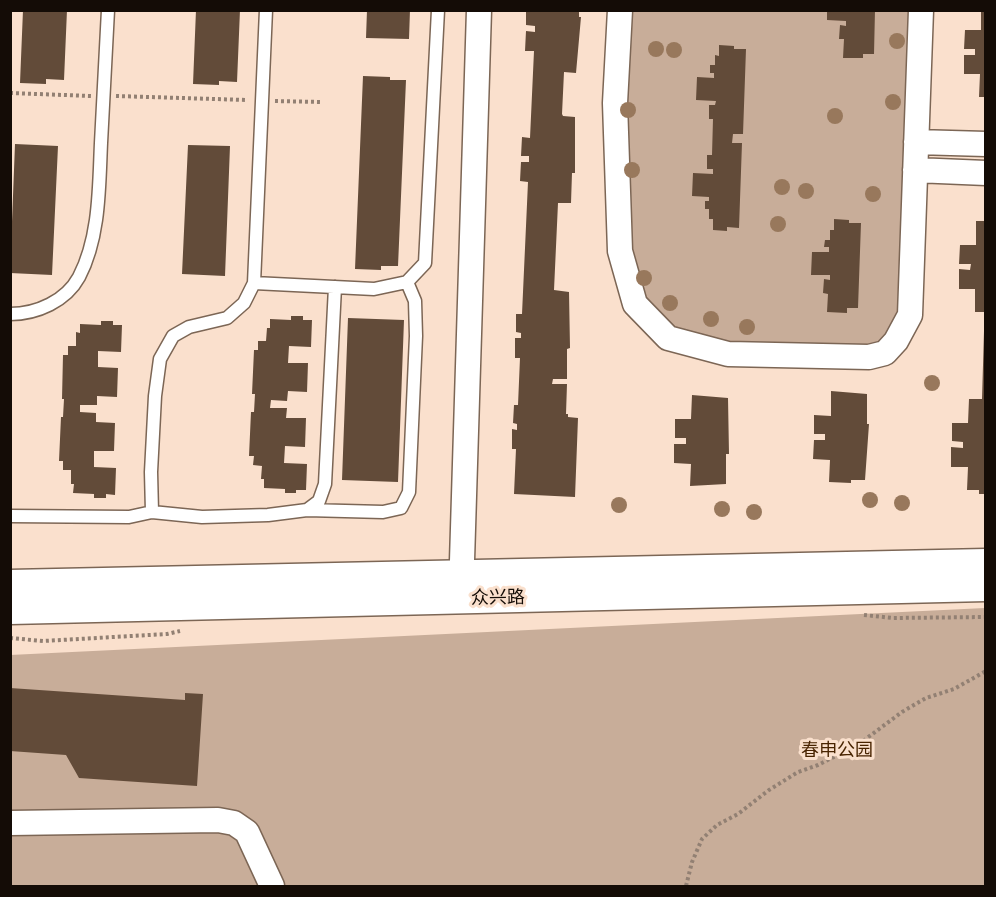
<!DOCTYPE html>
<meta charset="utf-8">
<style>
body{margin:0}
#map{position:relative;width:996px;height:897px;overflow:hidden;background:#fae0cd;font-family:Cabin,sans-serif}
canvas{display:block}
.frame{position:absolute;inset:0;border:12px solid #140c06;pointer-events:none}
</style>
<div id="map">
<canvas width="996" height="897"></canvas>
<div class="frame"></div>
</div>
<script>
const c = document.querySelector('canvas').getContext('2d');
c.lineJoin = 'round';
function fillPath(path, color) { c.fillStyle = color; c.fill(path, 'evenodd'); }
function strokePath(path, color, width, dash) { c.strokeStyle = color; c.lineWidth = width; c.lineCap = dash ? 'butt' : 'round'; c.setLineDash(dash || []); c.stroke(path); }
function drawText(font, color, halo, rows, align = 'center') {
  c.font = font + ' Cabin,"Noto Sans SC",sans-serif'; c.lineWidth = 6; c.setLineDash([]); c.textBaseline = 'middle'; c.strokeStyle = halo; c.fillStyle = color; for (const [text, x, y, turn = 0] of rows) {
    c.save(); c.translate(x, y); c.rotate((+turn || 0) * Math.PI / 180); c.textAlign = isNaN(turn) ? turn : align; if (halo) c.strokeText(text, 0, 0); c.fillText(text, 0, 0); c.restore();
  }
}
const green = new Path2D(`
 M625 11H916L904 311 884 346 729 347 671 333 639 297 625 246Z
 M985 608V886H11L10 655Z`);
const building = new Path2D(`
 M23 10H67L64 80 46 79V84L20 83Z
 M196 10H240L237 82 219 81V85L193 84Z
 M367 10H410L409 39 366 38Z
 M526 10H579V17H581L576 73 564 72 562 114 563 116 575 117V173H572L571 203H558L554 290 569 292 570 348 567 349V379H553L552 384H567L566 414H568V417L578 418 575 497 514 494 516 449H512V429L517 430V424L513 423 514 405H518L520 358H515V338H521V333L516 332V314H522L528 182 520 181 521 162H529V156H521L522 137 530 138 534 51H525L526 31 535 32V26L526 25Z
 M827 10H875L874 54H863V58H843L844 39H839L840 25 846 26V21L827 20Z
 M981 10H986V97H979L980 74H964V55H975V49H964L965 30H981Z
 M719 45 734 46V49H746L743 134H733L732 143H742L739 228 727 227V231L713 230V219H709V209H705V201H709V197L692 196 693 173 713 174V169H707V155H712L713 119H709V105H715L716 101 696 100 697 77 714 78V73H710V65H715V55L719 56Z
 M363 76 390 77V80H406L398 266H381V270L355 269Z
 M15 144 58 146 52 275 10 273Z
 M188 145 230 146 225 276 182 274Z
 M834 219 849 220V223H861L858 308H847V313L827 312 828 294 823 293 824 279 830 280V275H811L812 252H829V247H824L825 240H830V230H834Z
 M976 221H986V312H975V289H959V269L970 270 971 264H959L960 245H976Z
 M291 316H303V320H312L311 347 289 346 288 363H308L307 392 288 391 287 401 271 400 270 408H287L286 418H306L305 447 285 446 284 463 307 464 306 490H296V493H285V489L264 488V479H261L262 466 253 465 254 456H249L251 412H254L255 394H252L254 350H258V341H266L267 328H270V319L291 320Z
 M348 318 404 320 398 482 342 480Z
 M101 321H113V325H122L121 352 98 351V367L118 368 117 397 97 396V405H80V412L96 413V422L115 423 114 451H94V467L116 468 115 495 106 494V498H94V494L73 493 74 484H71V470H63V461H59L61 417H63L64 399H62L63 355H68V346H76V332L80 333V324L101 325Z
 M984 331H986V494H979V490H967L968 467H951V447L963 448V442L952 441V423H968L969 399H982Z
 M831 391 867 394V424H869L865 480H851V483L829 482 830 460 813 459 814 440H825V434H814V415L831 416Z
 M692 395 728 398 729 454H726V484L690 486 691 464 674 463V444H686V438H675V419H691Z
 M10 688 185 700V693L203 694 197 786 79 778 66 755 10 751Z`);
const path = new Path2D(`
 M10 93 91 96
 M116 96 247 100
 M275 101 322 102
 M864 615 893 618 986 617
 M10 638 43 641 167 634 180 631
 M686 886 692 862 702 839 717 825 738 814 769 790 798 772 818 765 859 744 902 712 926 698 954 689 986 671`);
const service = new Path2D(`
 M254 283 374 289 407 282 425 263 438 10
 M10 314C37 314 66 301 79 277 100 237 99 186 101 143 103 99 106 55 108 10
 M307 510 319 501 325 484 335 287
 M152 512 151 472 155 396 160 359 173 336 189 327 227 318 244 303 254 283 266 10
 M10 516 129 517 152 512 202 517 268 515 307 510 383 512 401 508 409 492 416 336 415 301 407 282`);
const minor = new Path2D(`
 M620 10 615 103 620 251 635 304 668 338 728 354 869 357 885 353 896 341 910 315 921 10
 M916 142 986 144
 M915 170 986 173
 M461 593 479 10
 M10 823 218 820 234 823 247 832 272 886`);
const tertiary = new Path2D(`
 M10 585 986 564
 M10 609 986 586`);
const trees = [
 [897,41],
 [656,49],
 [674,50],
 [893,102],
 [628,110],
 [835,116],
 [632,170],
 [782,187],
 [806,191],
 [873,194],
 [778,224],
 [644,278],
 [670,303],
 [711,319],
 [747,327],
 [932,383],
 [870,500],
 [902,503],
 [619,505],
 [722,509],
 [754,512]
];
const streetNames = [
 ["众兴路",498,598,-1]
];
const parkNames = [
 ["春申公园",837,751]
];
fillPath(green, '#c8ad99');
fillPath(building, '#624b39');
strokePath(service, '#7c6655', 15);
strokePath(minor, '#7c6655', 27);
strokePath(tertiary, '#7c6655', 33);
strokePath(path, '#928073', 4, [3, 3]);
strokePath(service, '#fff', 12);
strokePath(minor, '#fff', 24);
strokePath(tertiary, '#fff', 30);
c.fillStyle = '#98785c';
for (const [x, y] of trees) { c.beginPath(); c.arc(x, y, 8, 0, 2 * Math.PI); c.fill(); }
drawText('18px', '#140c06', '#fae0cd', streetNames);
drawText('18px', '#482300', '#fae0cd', parkNames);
</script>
